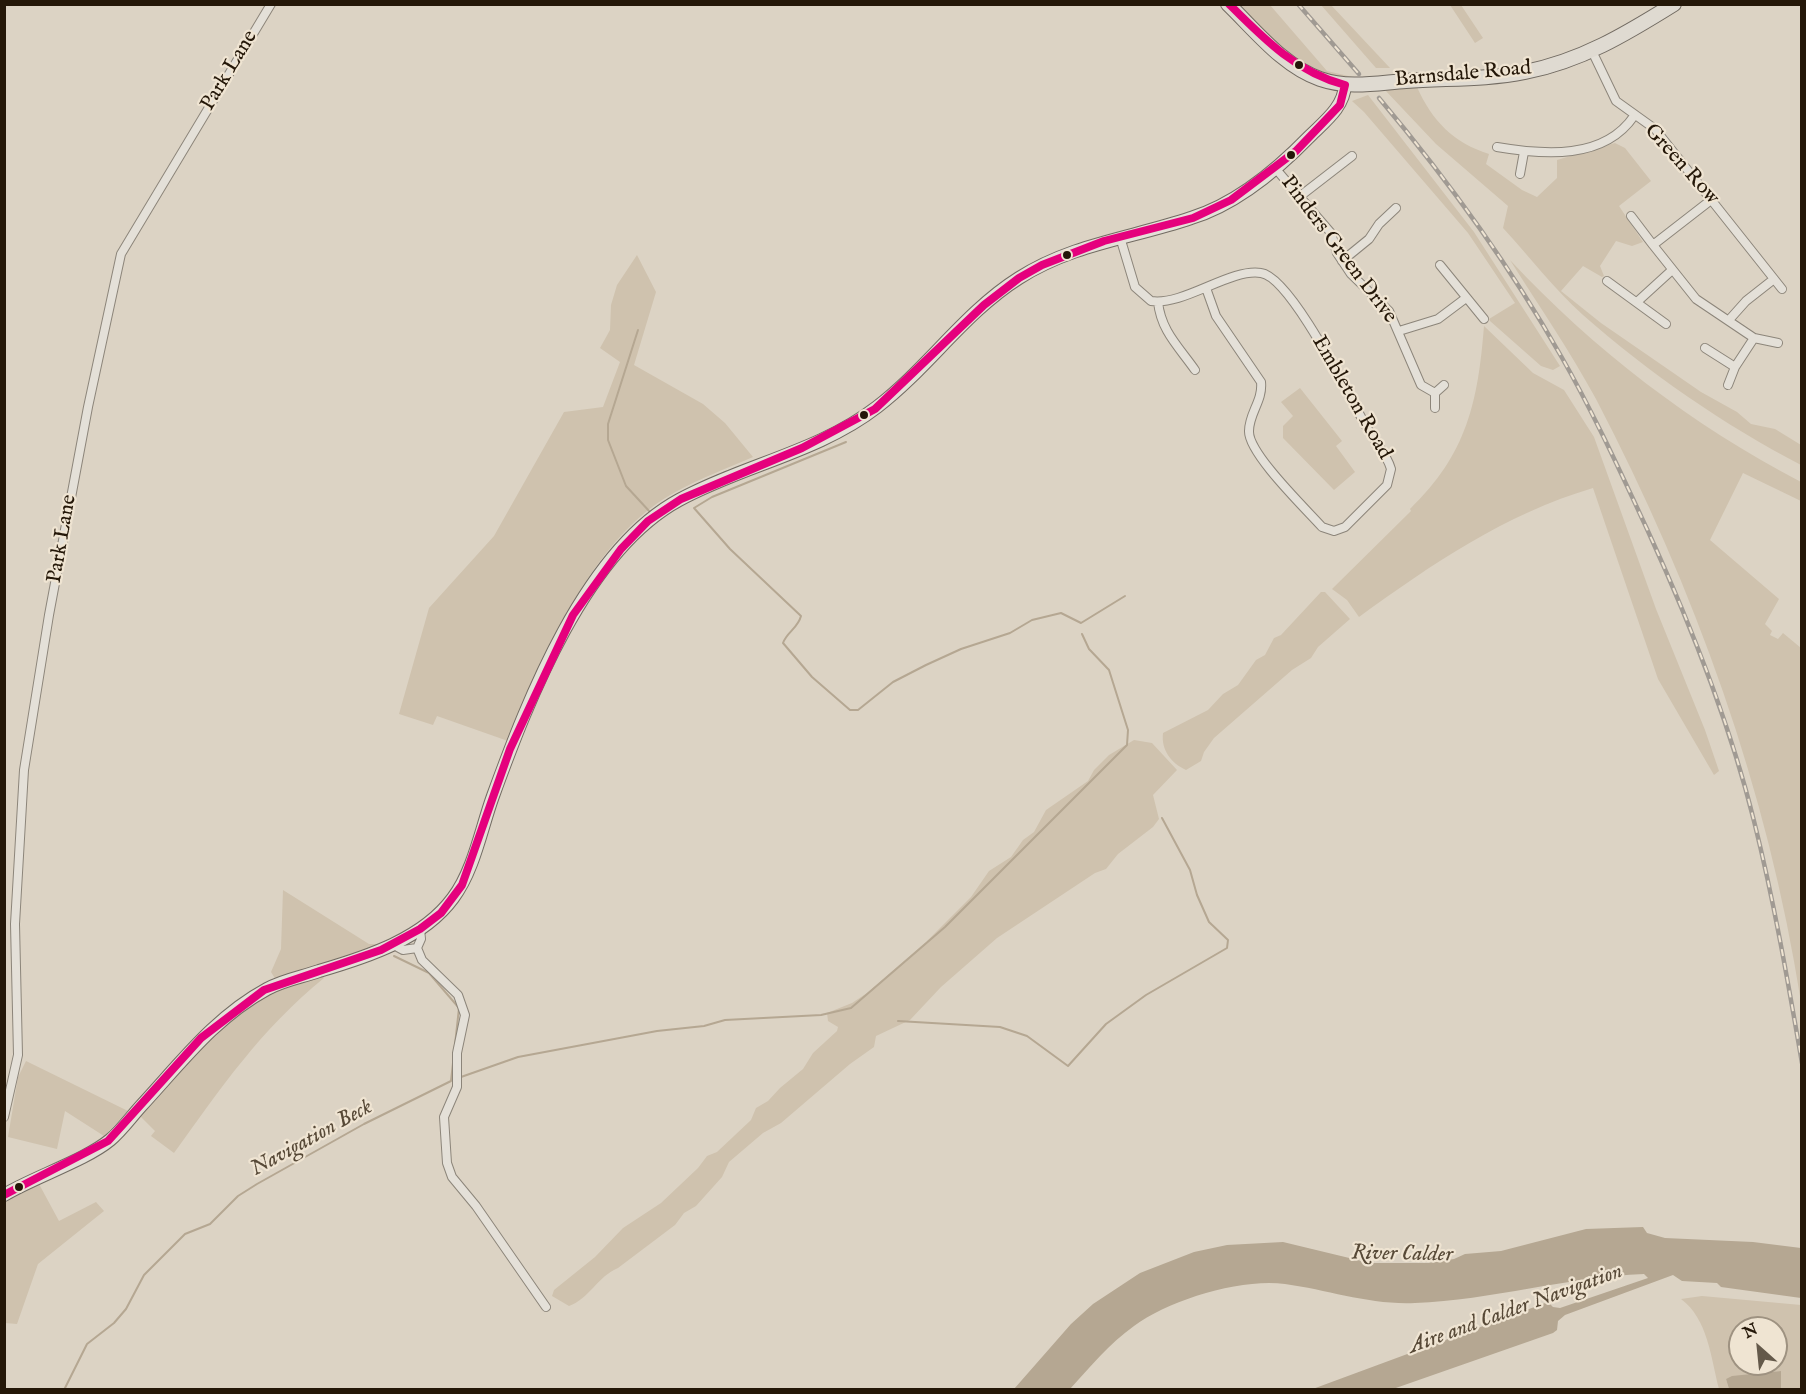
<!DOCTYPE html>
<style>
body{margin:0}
#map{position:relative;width:1806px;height:1394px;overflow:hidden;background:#dcd3c4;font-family:"IM FELL English",serif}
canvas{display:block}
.frame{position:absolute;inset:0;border:6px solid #241708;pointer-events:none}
.north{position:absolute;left:1728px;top:1316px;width:60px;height:60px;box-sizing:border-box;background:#efe4d2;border:2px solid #9e9281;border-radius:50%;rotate:333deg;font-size:16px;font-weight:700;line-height:24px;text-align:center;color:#241708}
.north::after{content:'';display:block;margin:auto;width:21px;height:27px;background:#64594a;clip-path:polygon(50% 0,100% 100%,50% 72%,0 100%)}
</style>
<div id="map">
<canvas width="1806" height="1394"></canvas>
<div class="frame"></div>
<div class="north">N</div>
</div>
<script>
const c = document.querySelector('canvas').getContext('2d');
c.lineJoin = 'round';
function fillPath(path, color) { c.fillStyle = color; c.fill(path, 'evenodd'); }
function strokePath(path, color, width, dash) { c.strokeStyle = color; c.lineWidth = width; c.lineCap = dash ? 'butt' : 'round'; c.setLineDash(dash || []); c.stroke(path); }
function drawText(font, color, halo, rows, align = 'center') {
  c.font = font + ' "IM FELL English",serif'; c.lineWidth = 4.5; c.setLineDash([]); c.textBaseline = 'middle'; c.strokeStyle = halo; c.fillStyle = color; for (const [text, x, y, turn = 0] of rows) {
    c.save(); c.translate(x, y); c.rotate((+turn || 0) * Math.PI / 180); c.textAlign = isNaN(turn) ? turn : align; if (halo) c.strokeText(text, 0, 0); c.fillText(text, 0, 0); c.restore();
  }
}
const green = new Path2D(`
 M1239 5H1270L1327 71 1361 79C1307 79 1274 40 1239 5Z
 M1321 5H1331L1390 68H1376Z
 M1450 5H1461L1483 38 1475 43Z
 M1406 87H1417C1432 121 1454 143 1489 154L1486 164 1522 190 1537 197 1557 178V160L1615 143 1625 148 1651 181 1619 206 1643 242 1632 246 1616 241 1600 266 1604 276 1602 277 1583 266 1561 291 1601 323 1701 392 1737 412 1751 424 1775 429 1801 445V465C1724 425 1649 373 1583 315 1554 289 1530 257 1503 228L1508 206 1436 144 1385 90Z
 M1368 95 1474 232 1560 366 1553 370 1541 366 1490 321 1489 319 1515 303 1468 233 1364 112 1352 101Z
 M637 255 656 292 634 365 703 404 725 423 753 457C719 472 681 485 651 508 585 558 537 665 508 741L437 716 433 725 399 714 429 608 494 536 564 412 603 407 620 362 600 348 610 330 611 305 617 285Z
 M1510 260C1594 350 1692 425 1801 482V501L1743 473 1710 540 1779 599 1765 624 1772 631 1770 635 1778 639 1783 633 1801 648V1002C1768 790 1695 589 1596 399 1570 351 1539 306 1510 260Z
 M1484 326 1533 373 1564 390 1594 437 1656 609 1705 730 1719 771 1714 775 1658 679 1593 488C1505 514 1432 564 1359 617L1347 600 1332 589 1411 511 1410 509C1467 454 1478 402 1484 326Z
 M1300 388 1342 441 1336 446 1355 472 1334 490 1283 438V426L1293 416 1281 402Z
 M1321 592H1325L1350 619 1318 647 1311 658 1292 670 1214 738 1204 752 1201 761 1186 770C1171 763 1161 750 1163 733L1208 710 1223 694 1238 685 1256 660 1265 655 1274 638 1281 635Z
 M1134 740 1152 743 1177 770 1153 795 1159 819 1153 827 1118 854 1106 869 1095 873 997 938 941 987 910 1020 876 1036 874 1047 850 1064 781 1123 763 1133 729 1162 722 1177 696 1206 684 1213 675 1225 618 1268C598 1276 589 1299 569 1306L552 1296 554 1290 595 1257 623 1228 661 1203 698 1168 707 1156 717 1152 751 1120 756 1108 768 1101 780 1088 803 1069 813 1053 837 1031 838 1027 828 1021 827 1013 852 1003 867 993 926 942 971 897 989 871 1011 857 1023 840 1034 832 1046 810 1088 781 1094 770 1109 755Z
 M283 890 369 944H380L361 953 276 980 271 972 281 949Z
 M323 975 324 978C260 1030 221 1088 174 1153L151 1136 155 1131 140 1116C177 1072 214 1022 266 995 284 986 304 981 323 975Z
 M26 1061 128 1111 104 1136 65 1111 57 1149 8 1137 18 1077Z
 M39 1184 59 1221 96 1202 104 1211 38 1264 17 1324 5 1323V1201Z
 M1702 1296 1801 1305V1389H1781V1371L1726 1379 1729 1389H1719C1711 1358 1708 1319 1681 1299ZM1740 1328H1776V1364H1740Z`);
const water = new Path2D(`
 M1643 1227 1647 1233 1665 1238 1753 1242 1801 1248V1298L1721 1287 1717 1283 1682 1281 1673 1275 1565 1315 1558 1321 1557 1330 1553 1333 1393 1389 1310 1390 1548 1302 1553 1307 1560 1308 1648 1278 1644 1274C1567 1277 1492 1300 1415 1303 1369 1305 1329 1290 1285 1284 1241 1278 1169 1300 1134 1326 1109 1344 1090 1367 1070 1389H1014L1071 1324 1093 1304 1140 1273 1194 1252 1227 1245 1283 1242 1370 1263H1428L1454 1259 1465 1254 1501 1251 1586 1229Z
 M1781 1371V1389H1729L1726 1379 1732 1376Z`);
const stream = new Path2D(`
 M638 330 608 424V440L626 486 650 512
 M846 442 712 497 694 508 730 549 801 616C798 628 787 632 783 643L812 677 850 710H858L893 682 926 665 961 649 1010 633 1032 620 1061 613 1081 623 1125 596
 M898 1021 1000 1027 1027 1036 1068 1066 1106 1024 1146 995 1227 948 1228 940 1209 922 1197 895 1190 870 1162 818
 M461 1077 518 1057 657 1031 704 1026 725 1020 821 1015 851 1008 945 927 1127 745 1128 730 1109 670 1089 649 1082 634
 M64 1390 87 1344 114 1323 126 1309 144 1275 185 1234 210 1224 238 1196 257 1184 364 1124 451 1081 459 1008 429 973 394 956`);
const minor = new Path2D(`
 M1592 51 1616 101 1655 129 1782 289
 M1497 147C1544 155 1604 160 1634 116
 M1275 168 1331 233 1337 253 1351 274 1389 311 1421 385 1435 393
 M1520 174 1524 152
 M1299 197 1352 156
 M1711 200 1653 245 1696 299 1754 338 1778 343
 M1631 216 1653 245
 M1120 237 1135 287 1151 301C1184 306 1230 268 1261 273 1291 277 1350 398 1366 426 1373 439 1387 454 1391 469L1387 485 1345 527 1334 531 1322 527C1305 508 1248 453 1249 431 1249 413 1263 401 1261 382L1216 316 1206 288
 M1342 261 1369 239 1379 224 1396 208
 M1440 265 1484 319
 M1607 281 1666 324
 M1158 302C1161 331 1179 347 1195 370
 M1637 302 1671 271
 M1729 320 1746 301 1774 279
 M1399 331 1438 319 1466 298
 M1705 348 1735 367
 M1728 385 1735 367 1754 338
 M1435 408V393L1444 385
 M392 944 403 950 417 948 422 960 458 995 465 1015 457 1053V1087L444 1117 447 1163 452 1177 476 1206 546 1307
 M417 948 421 939 420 929
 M4 1117 18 1055 15 924 24 770 49 615 88 407 121 254 271 4`);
const secondary = new Path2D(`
 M4 1195C34 1177 86 1160 110 1140 121 1131 131 1117 141 1106 180 1064 215 1017 267 989 283 980 302 977 319 971 367 957 423 939 453 898 474 870 481 829 493 796 528 700 585 551 679 500 743 465 819 452 877 407 928 368 965 312 1019 278 1072 244 1132 238 1191 218 1237 204 1277 170 1310 136 1325 121 1344 107 1345 85`);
const primary = new Path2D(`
 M1228 4C1256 31 1283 66 1320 79 1349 89 1377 83 1406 81 1445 78 1486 80 1525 72 1581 61 1626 34 1674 4`);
const rail = new Path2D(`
 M1298 4 1359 74
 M1379 98C1447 179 1509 264 1561 356 1593 412 1620 471 1647 529 1690 623 1729 720 1754 821 1774 901 1788 982 1802 1063`);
const bus1 = new Path2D(`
 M4 1195 108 1141 201 1038 264 990 381 950 420 929 441 913 462 885 510 749 573 615 621 549 648 521 681 499 802 448 875 409 984 305 1019 278 1042 265 1104 241 1193 218 1231 200 1296 151 1340 105 1345 85C1296 72 1264 39 1229 4`);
const markers = [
 [1299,65,5,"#241708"],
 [1291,155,5,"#241708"],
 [1067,255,5,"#241708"],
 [864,415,5,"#241708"],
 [19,1187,5,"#241708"]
];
const streetNames = [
 ["Park Lane",230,71,-59],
 ["Barnsdale Road",1463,75,-5],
 ["Green Row",1681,165,48],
 ["Pinders Green Drive",1338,250,53],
 ["Embleton Road",1351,398,60],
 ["Park Lane",63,539,-80]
];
const waterNames = [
 ["Navigation Beck",312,1139,-29],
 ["River Calder",1402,1255,1],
 ["Aire and Calder Navigation",1516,1310,-20]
];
fillPath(green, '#cfc2ae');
fillPath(water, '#b5a792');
strokePath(stream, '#b5a792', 2);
strokePath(minor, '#8c857a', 10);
strokePath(secondary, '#726b62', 14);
strokePath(primary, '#726b62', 16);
strokePath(minor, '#e4e0d8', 8);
strokePath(secondary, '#e4e0d8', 12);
strokePath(primary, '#dfdad1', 14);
strokePath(rail, '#a09a93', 4.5);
strokePath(rail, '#efe4d2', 2, [7]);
strokePath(bus1, '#e5007d', 8);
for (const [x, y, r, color] of markers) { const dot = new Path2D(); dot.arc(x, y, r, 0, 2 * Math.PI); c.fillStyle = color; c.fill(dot); strokePath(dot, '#efe4d2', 2); }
drawText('21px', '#241708', '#efe4d2', streetNames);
drawText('italic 22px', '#574937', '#efe4d2', waterNames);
</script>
